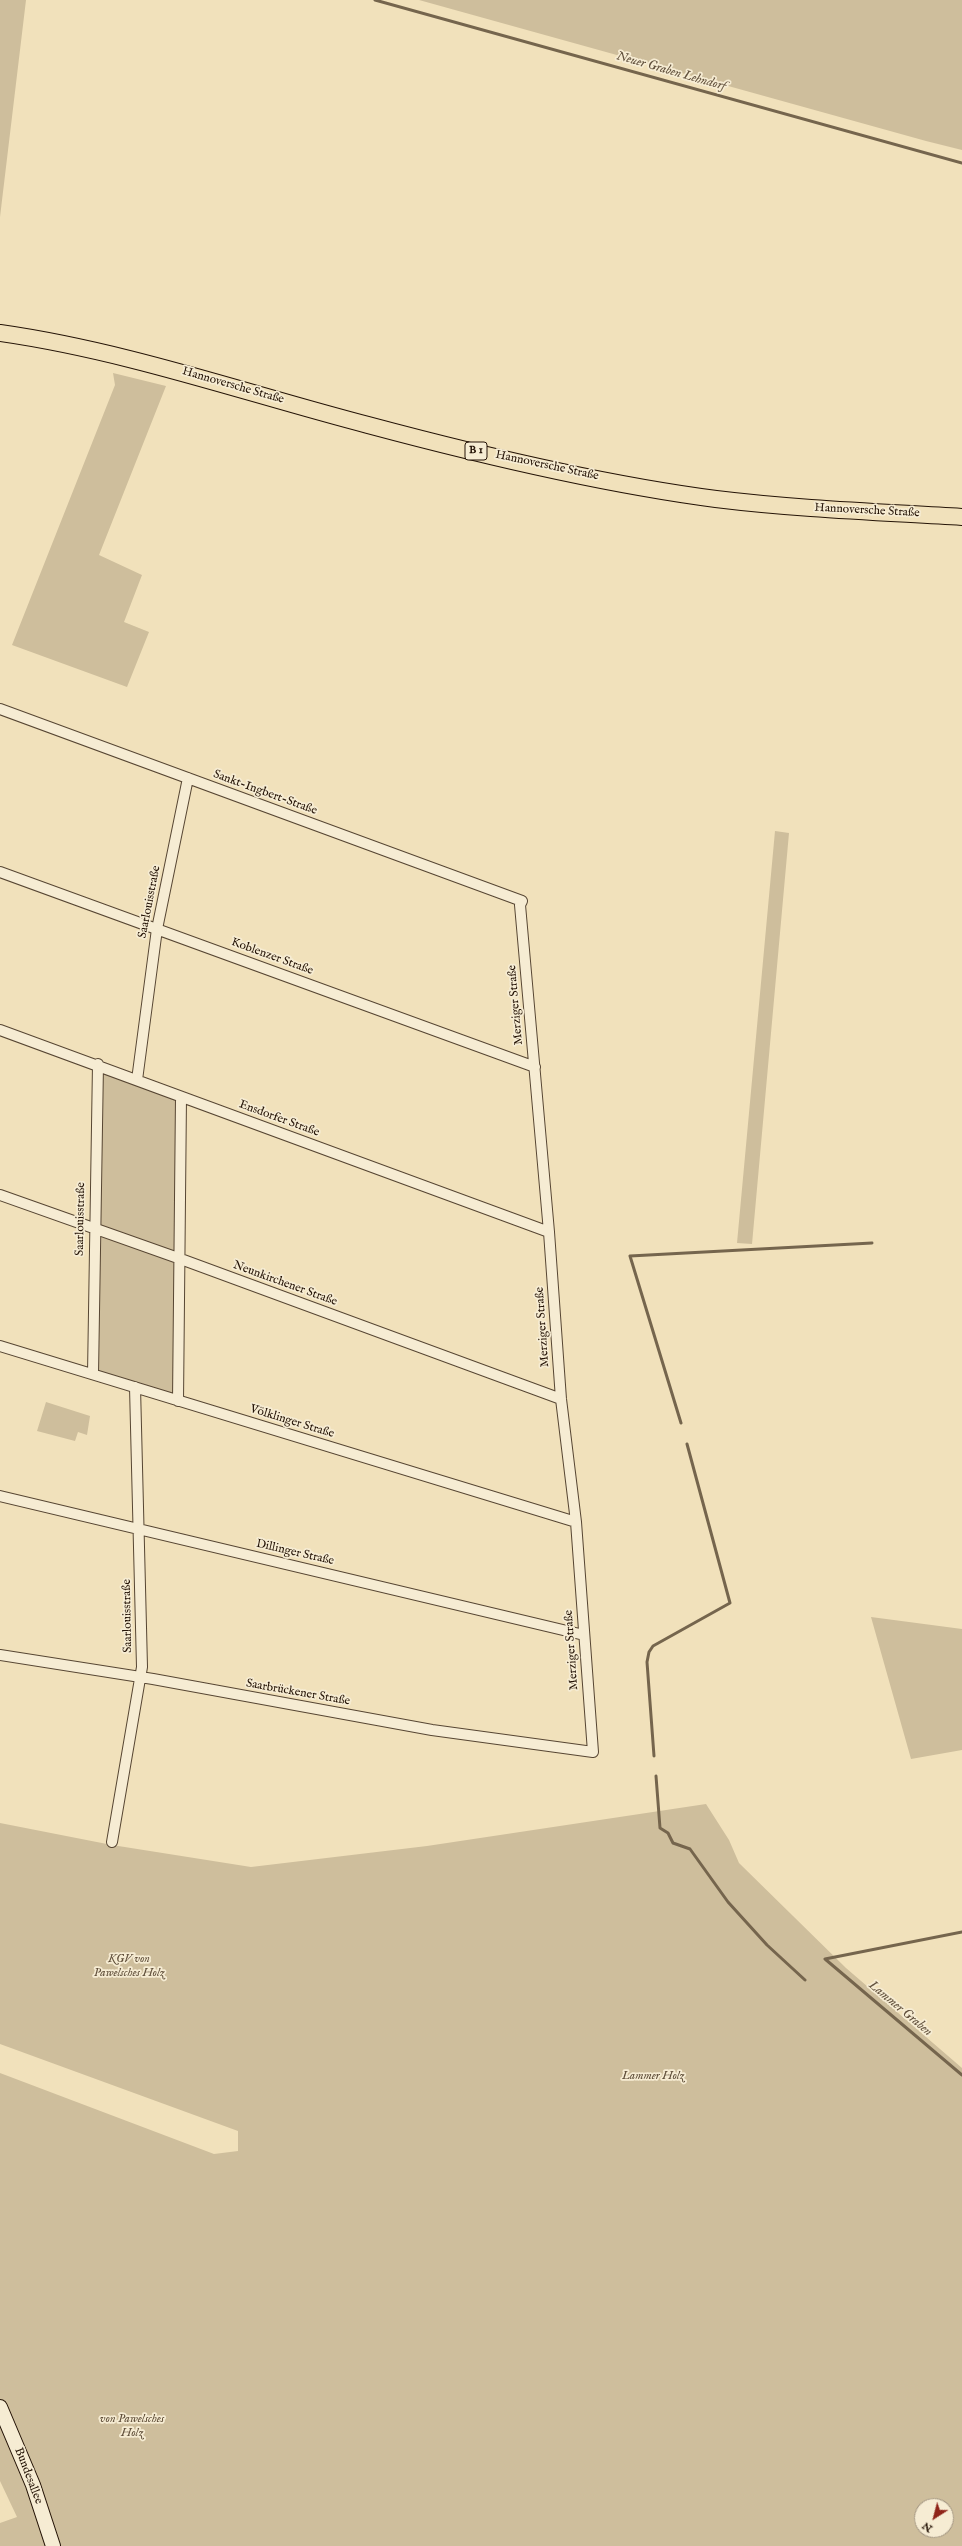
<!DOCTYPE html>
<meta charset="utf-8">
<style>
body{margin:0}
#map{position:relative;width:962px;height:2546px;overflow:hidden;background:#f1e1bb;font-family:"IM FELL English",serif}
canvas{display:block}
.north{position:absolute;left:914px;top:2498px;width:40px;height:40px;box-sizing:border-box;background:#f6ecd3;border:1px solid #a29581;border-radius:50%;rotate:216deg;font-size:11px;font-weight:700;line-height:16px;text-align:center;color:#241306}
.north::after{content:'';display:block;margin:auto;width:14px;height:18px;background:#8f2418;clip-path:polygon(50% 0,100% 100%,50% 72%,0 100%)}
</style>
<div id="map">
<canvas width="962" height="2546"></canvas>
<div class="north">N</div>
</div>
<script>
const c = document.querySelector('canvas').getContext('2d');
c.lineJoin = 'round';
function fillPath(path, color) { c.fillStyle = color; c.fill(path, 'evenodd'); }
function strokePath(path, color, width, dash) { c.strokeStyle = color; c.lineWidth = width; c.lineCap = dash ? 'butt' : 'round'; c.setLineDash(dash || []); c.stroke(path); }
function drawText(font, color, halo, rows, align = 'center') {
  c.font = font + ' "IM FELL English",serif'; c.lineWidth = 3.5; c.setLineDash([]); c.textBaseline = 'middle'; c.strokeStyle = halo; c.fillStyle = color; for (const [text, x, y, turn = 0] of rows) {
    c.save(); c.translate(x, y); c.rotate((+turn || 0) * Math.PI / 180); c.textAlign = isNaN(turn) ? turn : align; if (halo) c.strokeText(text, 0, 0); c.fillText(text, 0, 0); c.restore();
  }
}
const green = new Path2D(`
 M0 0H26L0 217Z
 M419 0H962V150L926 141Z
 M113 373 166 386 99 555 142 575 124 622 149 632 127 687 12 645 115 385Z
 M775 831 789 833 752 1244 737 1243Z
 M98 1064 181 1097 178 1401 93 1374Z
 M46 1402 90 1416 87 1435 78 1432 75 1441 37 1431Z
 M871 1617 962 1629V1750L911 1759Z
 M706 1804 729 1840 739 1863 846 1968 962 2068V2546H0V2523L17 2517 0 2481V2073L214 2154 238 2151V2131L0 2044V1823L112 1845 251 1867 427 1846ZM922 2506H946V2530H922Z`);
const stream = new Path2D(`
 M375 0 962 163
 M681 1423 630 1256 872 1243
 M654 1756 647 1662 649 1652 653 1646 730 1603 687 1444
 M656 1776 660 1828 668 1833 673 1843 690 1849 728 1902 767 1945 805 1980
 M825 1959 962 2075
 M825 1959 962 1932`);
const street = new Path2D(`
 M0 709 522 901 520 905 549 1232 561 1399 576 1522 593 1752 432 1730 153 1679 0 1655
 M0 872 535 1067
 M0 1030 549 1232
 M137 1080 157 929 188 778
 M0 1195 178 1258 561 1399
 M0 1346 576 1522
 M93 1374 98 1064
 M178 1401 181 1097
 M0 1496 584 1635
 M112 1842 142 1667 135 1387`);
const secondary = new Path2D(`
 M0 2407 33 2485 53 2546`);
const primary = new Path2D(`
 M0 333C126 351 245 393 368 425 480 455 601 484 716 499 797 509 880 512 962 517`);
const shields = [
 [476,451,22]
];
const shieldNames = [
 ["B 1",476,451]
];
const streetNames = [
 ["Hannoversche Straße",233,386,16],
 ["Hannoversche Straße",547,466,12],
 ["Hannoversche Straße",867,511,3],
 ["Sankt-Ingbert-Straße",265,793,20],
 ["Saarlouisstraße",150,902,-79],
 ["Koblenzer Straße",272,957,20],
 ["Merziger Straße",516,1005,-95],
 ["Ensdorfer Straße",279,1119,20],
 ["Saarlouisstraße",81,1219,-89],
 ["Neunkirchener Straße",285,1284,20],
 ["Merziger Straße",543,1327,-94],
 ["Völklinger Straße",292,1422,17],
 ["Dillinger Straße",295,1553,13],
 ["Saarlouisstraße",128,1616,-91],
 ["Merziger Straße",572,1650,-94],
 ["Saarbrückener Straße",298,1693,10],
 ["Bundesallee",28,2476,69]
];
const parkNames = [
 ["KGV von",129,1960],
 ["Pawelsches Holz",129,1974],
 ["Lammer Holz",653,2077],
 ["von Pawelsches",132,2420],
 ["Holz",132,2434]
];
const waterNames = [
 ["Neuer Graben Lehndorf",671,72,16],
 ["Lammer Graben",900,2009,40]
];
fillPath(green, '#cebe9c');
strokePath(stream, '#75654d', 3);
strokePath(street, '#574633', 12);
strokePath(secondary, '#241306', 16);
strokePath(primary, '#241306', 18);
strokePath(street, '#f6ecd3', 10);
strokePath(secondary, '#f6ecd3', 14);
strokePath(primary, '#f1e1bb', 16);
for (const [x, y, w] of shields) { const box = new Path2D(); box.roundRect(x - w / 2, y - 9, w, 18, 3); c.fillStyle = '#f6ecd3'; c.fill(box); strokePath(box, '#241306', 1); }
drawText('bold 11px', '#241306', null, shieldNames);
drawText('12px', '#241306', '#f6ecd3', streetNames);
drawText('italic 12px', '#604f3a', '#f6ecd3', parkNames);
drawText('italic 13px', '#61503c', '#f6ecd3', waterNames);
</script>
